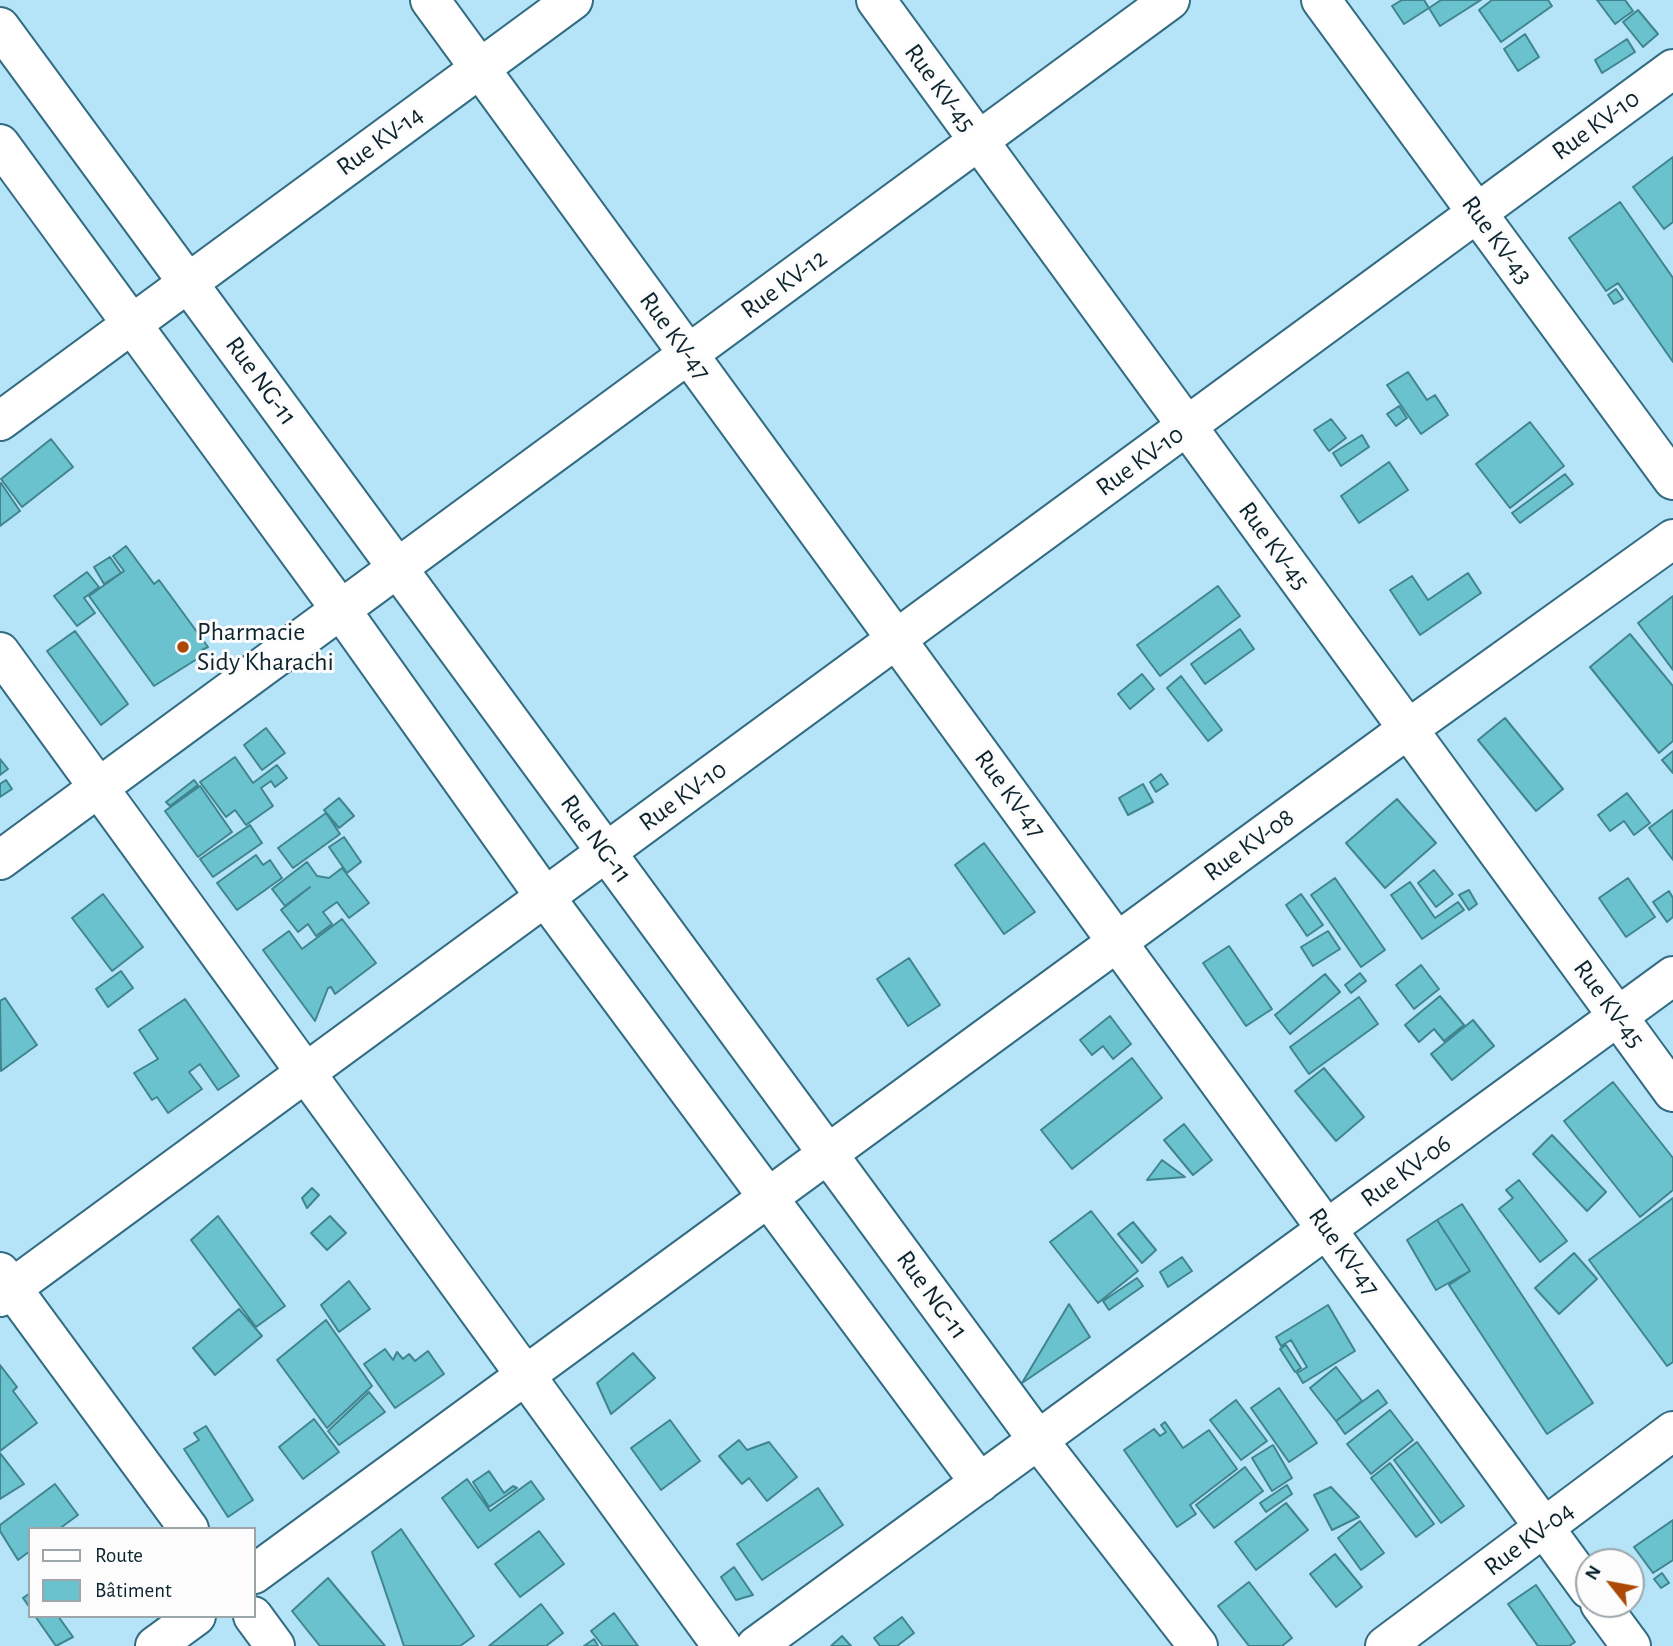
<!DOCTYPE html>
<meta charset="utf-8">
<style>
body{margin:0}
#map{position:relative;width:1673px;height:1646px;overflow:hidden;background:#b5e3f8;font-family:"Alegreya Sans",sans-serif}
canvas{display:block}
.legend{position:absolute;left:28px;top:1527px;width:228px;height:91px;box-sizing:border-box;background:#fcfcfc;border:2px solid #9ca6aa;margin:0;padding:9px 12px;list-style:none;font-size:21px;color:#0c242e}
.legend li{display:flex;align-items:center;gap:14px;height:35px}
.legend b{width:35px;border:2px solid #9ca6aa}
.north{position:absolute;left:1575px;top:1548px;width:70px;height:70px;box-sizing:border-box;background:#fcfcfc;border:2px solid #9ca6aa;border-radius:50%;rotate:301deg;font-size:19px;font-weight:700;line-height:28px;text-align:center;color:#0c242e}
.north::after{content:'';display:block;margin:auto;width:24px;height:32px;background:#ab4a07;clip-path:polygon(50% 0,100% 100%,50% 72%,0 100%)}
</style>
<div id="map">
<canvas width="1673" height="1646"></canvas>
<ul class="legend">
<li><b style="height:9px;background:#fff"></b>Route</li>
<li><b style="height:19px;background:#6ac2ce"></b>Bâtiment</li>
</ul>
<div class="north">N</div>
</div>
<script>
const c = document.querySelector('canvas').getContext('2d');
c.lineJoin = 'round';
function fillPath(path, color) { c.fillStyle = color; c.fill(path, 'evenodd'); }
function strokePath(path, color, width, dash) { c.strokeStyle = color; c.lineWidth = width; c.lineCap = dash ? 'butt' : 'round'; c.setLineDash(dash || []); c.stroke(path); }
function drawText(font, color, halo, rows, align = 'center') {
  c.font = font + ' "Alegreya Sans",sans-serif'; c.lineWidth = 6; c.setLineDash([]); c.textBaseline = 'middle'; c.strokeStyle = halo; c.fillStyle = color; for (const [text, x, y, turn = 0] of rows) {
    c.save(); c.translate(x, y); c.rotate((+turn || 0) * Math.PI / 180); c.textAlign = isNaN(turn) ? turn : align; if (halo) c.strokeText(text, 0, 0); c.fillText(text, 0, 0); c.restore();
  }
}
const building = new Path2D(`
 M1402 0H1424L1429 8 1404 24 1392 6Z
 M1441 0H1481L1440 26 1429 8Z
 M1492 0H1548L1552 6 1501 42 1479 10Z
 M1597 0H1625L1633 11 1615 24Z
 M1638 10 1658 34 1643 47 1623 22Z
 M1525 34 1539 57 1518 71 1504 49Z
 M1627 39 1635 52 1602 73 1595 60Z
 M1673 157V222L1664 229 1633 187Z
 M1620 202 1673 278V362L1618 283 1606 291 1569 238Z
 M1616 289 1623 299 1614 304 1608 295Z
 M1408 372 1427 400 1435 395 1448 415 1421 434 1387 385Z
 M1399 406 1407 418 1396 426 1387 414Z
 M1331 419 1346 438 1329 451 1314 430Z
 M1530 422 1564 466 1510 508 1476 464Z
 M1362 435 1369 447 1341 466 1333 453Z
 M51 439 73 467 22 507 1 479Z
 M1389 462 1408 490 1359 523 1341 496Z
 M1565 474 1573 484 1520 523 1512 513Z
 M1 483 20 511 0 526V484Z
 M126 546 154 584 159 580 208 647 202 650 205 654 154 686 89 596 124 571 113 556Z
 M110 557 121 573 104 584 94 567Z
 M87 572 99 587 84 598 95 613 77 626 54 596Z
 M1468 573 1481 593 1420 635 1390 590 1412 576 1428 600Z
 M1218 586 1240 616 1160 676 1137 645Z
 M1673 596V670L1638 623Z
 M1240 629 1254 649 1205 684 1191 664Z
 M75 631 128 704 101 725 47 651Z
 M1630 634 1673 686V741L1659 753 1590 667Z
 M1142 674 1154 689 1130 709 1118 694Z
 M1181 676 1222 730 1208 741 1167 688Z
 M1505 718 1563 789 1536 811 1478 740Z
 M266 728 285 753 262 770 244 745Z
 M1673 751V773L1662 760Z
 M235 757 253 783 277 765 287 778 275 787 271 781 261 788 273 806 246 825 235 810 226 817 200 782Z
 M0 759 8 769 0 775Z
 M1161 774 1168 784 1156 792 1150 782Z
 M6 780 12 789 0 797V784Z
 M194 780 198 785 170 806 166 802Z
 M1143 784 1153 802 1128 815 1119 798Z
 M200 786 232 832 198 857 165 811Z
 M1627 793 1650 823 1634 835 1624 821 1610 831 1598 815Z
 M339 798 354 816 339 828 324 810Z
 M1397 799 1436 843 1385 888 1346 843Z
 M1673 810V860L1649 828Z
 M326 813 340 834 293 868 278 848Z
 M250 825 262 843 213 877 200 859Z
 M344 837 361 862 347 873 329 847Z
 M984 843 1035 912 1004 934 955 865Z
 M256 855 263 865 270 860 282 878 237 910 217 883Z
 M307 862 317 876 329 878 342 868 369 903 349 918 337 902 323 912 332 924 316 936 308 924 298 932 281 910 310 887 285 906 272 889Z
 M1434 870 1453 894 1436 907 1418 883Z
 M1335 878 1385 950 1361 967 1311 895Z
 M1628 878 1655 917 1626 937 1599 898Z
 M1410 882 1435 918 1458 902 1464 910 1422 939 1391 895Z
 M1469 890 1477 904 1469 910 1459 895Z
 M1669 891 1673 898V917L1667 922 1653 902Z
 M103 894 143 947 112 971 72 918Z
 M1301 894 1323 925 1307 936 1286 905Z
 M342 919 376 963 335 994 331 987 328 988 315 1021 263 950 289 931 302 949Z
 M1328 931 1340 949 1313 966 1301 947Z
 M1229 946 1272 1009 1246 1026 1203 963Z
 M909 958 940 1005 908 1026 877 979Z
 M1421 965 1439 989 1414 1009 1396 985Z
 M121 971 133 988 108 1007 96 989Z
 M1360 973 1366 981 1351 993 1345 985Z
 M1325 974 1340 992 1290 1034 1275 1015Z
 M1440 996 1464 1025 1444 1041 1434 1029 1419 1042 1405 1025Z
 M1359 997 1378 1024 1309 1074 1290 1047Z
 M5 998 37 1045 1 1071 0 1001Z
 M185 999 239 1076 218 1090 200 1064 189 1072 202 1089 168 1113 157 1097 152 1100 134 1073 158 1059 139 1030Z
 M1110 1016 1131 1044 1113 1059 1103 1046 1092 1055 1080 1040Z
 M1473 1020 1494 1046 1452 1080 1431 1054Z
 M1132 1058 1162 1098 1072 1169 1041 1130Z
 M1324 1068 1364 1117 1336 1141 1295 1091Z
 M1613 1082 1673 1158V1190L1640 1217 1564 1121Z
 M1184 1124 1212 1160 1193 1175 1164 1140Z
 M1552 1135 1606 1192 1587 1211 1533 1154Z
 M1162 1160 1185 1177 1147 1180Z
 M1519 1180 1567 1241 1540 1262 1499 1209 1513 1198 1506 1190Z
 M312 1188 319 1195 307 1208 302 1198Z
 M1673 1198V1362L1667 1366 1589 1260Z
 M1462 1204 1593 1403 1547 1434 1449 1285 1470 1271 1437 1220Z
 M1091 1211 1138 1271 1098 1303 1050 1242Z
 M218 1216 285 1306 256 1327 191 1240Z
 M330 1216 346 1233 327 1250 311 1233Z
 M1437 1220 1470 1271 1436 1290 1407 1240Z
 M1133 1222 1156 1250 1142 1263 1118 1234Z
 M1574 1253 1597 1279 1559 1314 1535 1288Z
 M1182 1257 1192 1271 1168 1287 1160 1272Z
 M1137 1278 1143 1286 1109 1310 1103 1301Z
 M349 1281 370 1309 339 1332 321 1305Z
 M1069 1304 1090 1337 1022 1383Z
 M1328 1305 1355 1351 1303 1383 1297 1373 1307 1367 1291 1340 1281 1346 1276 1337Z
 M239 1309 262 1336 215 1375 193 1348Z
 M326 1320 372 1386 327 1428 277 1360Z
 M1286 1345 1301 1368 1295 1372 1280 1349Z
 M385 1349 393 1360 397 1352 403 1359 409 1354 415 1361 428 1351 444 1374 395 1408 364 1364Z
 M633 1353 655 1378 611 1414 597 1383Z
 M0 1365 17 1387 13 1391 37 1423 0 1451Z
 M1336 1367 1362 1401 1336 1421 1310 1388Z
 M1279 1388 1317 1443 1289 1462 1251 1408Z
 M1378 1390 1387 1403 1345 1434 1336 1421Z
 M369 1392 385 1412 339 1445 328 1431Z
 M1236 1400 1267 1441 1241 1460 1210 1420Z
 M1390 1410 1413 1440 1371 1474 1347 1444Z
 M314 1419 339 1452 303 1479 279 1447Z
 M670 1420 700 1461 661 1490 631 1448Z
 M1165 1422 1183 1448 1209 1430 1237 1469 1190 1505 1196 1514 1177 1527 1124 1450 1154 1429 1160 1436 1166 1432 1161 1425Z
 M206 1426 253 1500 228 1517 184 1449 199 1440 194 1433Z
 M739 1440 747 1450 769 1442 797 1477 767 1501 749 1478 742 1484 719 1456Z
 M1417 1442 1464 1506 1441 1523 1394 1460Z
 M1273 1445 1292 1478 1272 1491 1252 1458Z
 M0 1453 24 1484 0 1499Z
 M1390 1463 1434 1524 1416 1537 1371 1478Z
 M1245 1467 1263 1491 1214 1528 1196 1505Z
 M489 1471 504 1493 513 1486 517 1488 489 1507 473 1482Z
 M467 1479 490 1511 531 1481 544 1499 478 1548 442 1498Z
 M55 1484 78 1515 59 1529H30V1551L18 1560 0 1531V1525Z
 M1287 1485 1292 1494 1266 1512 1260 1503Z
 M1331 1487 1359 1517 1332 1530 1314 1495Z
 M818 1488 843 1525 762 1580 737 1544Z
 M1286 1503 1308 1530 1256 1570 1235 1542Z
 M1673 1520V1560L1653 1573 1634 1547Z
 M1360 1521 1384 1553 1361 1570 1338 1538Z
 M401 1529 474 1636 460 1646H404L372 1552Z
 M539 1531 564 1564 520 1597 495 1564Z
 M1335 1554 1362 1587 1336 1607 1310 1574Z
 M734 1567 753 1595 736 1600 721 1577Z
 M1662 1573 1669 1583 1661 1588 1654 1579Z
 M328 1578 385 1646H320L292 1611Z
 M1249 1582 1292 1638 1282 1646H1249L1218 1606Z
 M1536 1585 1575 1642 1569 1646H1538L1508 1604Z
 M30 1593V1608L23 1598Z
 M541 1604 563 1633 546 1646H489Z
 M614 1613 638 1646H603L591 1631Z
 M35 1616H58L73 1637 56 1646Z
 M902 1617 914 1633 897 1646H880L874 1638Z
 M842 1636 851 1646H831Z
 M594 1639 598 1646H584Z`);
const minor = new Path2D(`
 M430 0 1589 1589
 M876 0 1673 1092
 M1321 0 1673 480
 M0 27 1038 1440 1198 1646
 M0 144 341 610 545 897 980 1483
 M0 421 573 0
 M0 652 722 1646
 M0 860 1170 0
 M0 1272 189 1529
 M0 1297 1673 69
 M254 1574 1408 729 1673 539
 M1600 1604 1631 1646
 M253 1616 275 1646
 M155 1646 196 1616
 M756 1646 1673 976
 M1385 1646 1673 1431`);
const markers = [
 [183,647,7,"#ab4a07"]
];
const streetNames = [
 ["Rue KV-45",940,88,54],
 ["Rue KV-10",1596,125,-36],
 ["Rue KV-14",380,141,-36],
 ["Rue KV-43",1497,240,54],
 ["Rue KV-12",784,284,-36],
 ["Rue KV-47",675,336,54],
 ["Rue NG-11",261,381,54],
 ["Rue KV-10",1140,461,-36],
 ["Rue KV-45",1274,546,54],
 ["Rue KV-47",1010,794,54],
 ["Rue KV-10",683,796,-36],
 ["Rue NG-11",596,839,54],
 ["Rue KV-08",1249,845,-36],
 ["Rue KV-45",1609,1004,54],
 ["Rue KV-06",1406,1171,-36],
 ["Rue KV-47",1344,1252,54],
 ["Rue NG-11",932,1295,54],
 ["Rue KV-04",1529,1539,-37]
];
const poiNames = [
 ["Pharmacie",197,632],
 ["Sidy Kharachi",197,662]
];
fillPath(building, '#6ac2ce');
strokePath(building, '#40858e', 2);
strokePath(minor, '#326c83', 42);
strokePath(minor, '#fff', 38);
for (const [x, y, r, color] of markers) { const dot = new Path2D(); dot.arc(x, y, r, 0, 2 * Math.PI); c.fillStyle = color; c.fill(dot); strokePath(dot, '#fcfcfc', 2.5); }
drawText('26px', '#0c242e', '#fcfcfc', streetNames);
drawText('26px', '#0c242e', '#fcfcfc', poiNames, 'left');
</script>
